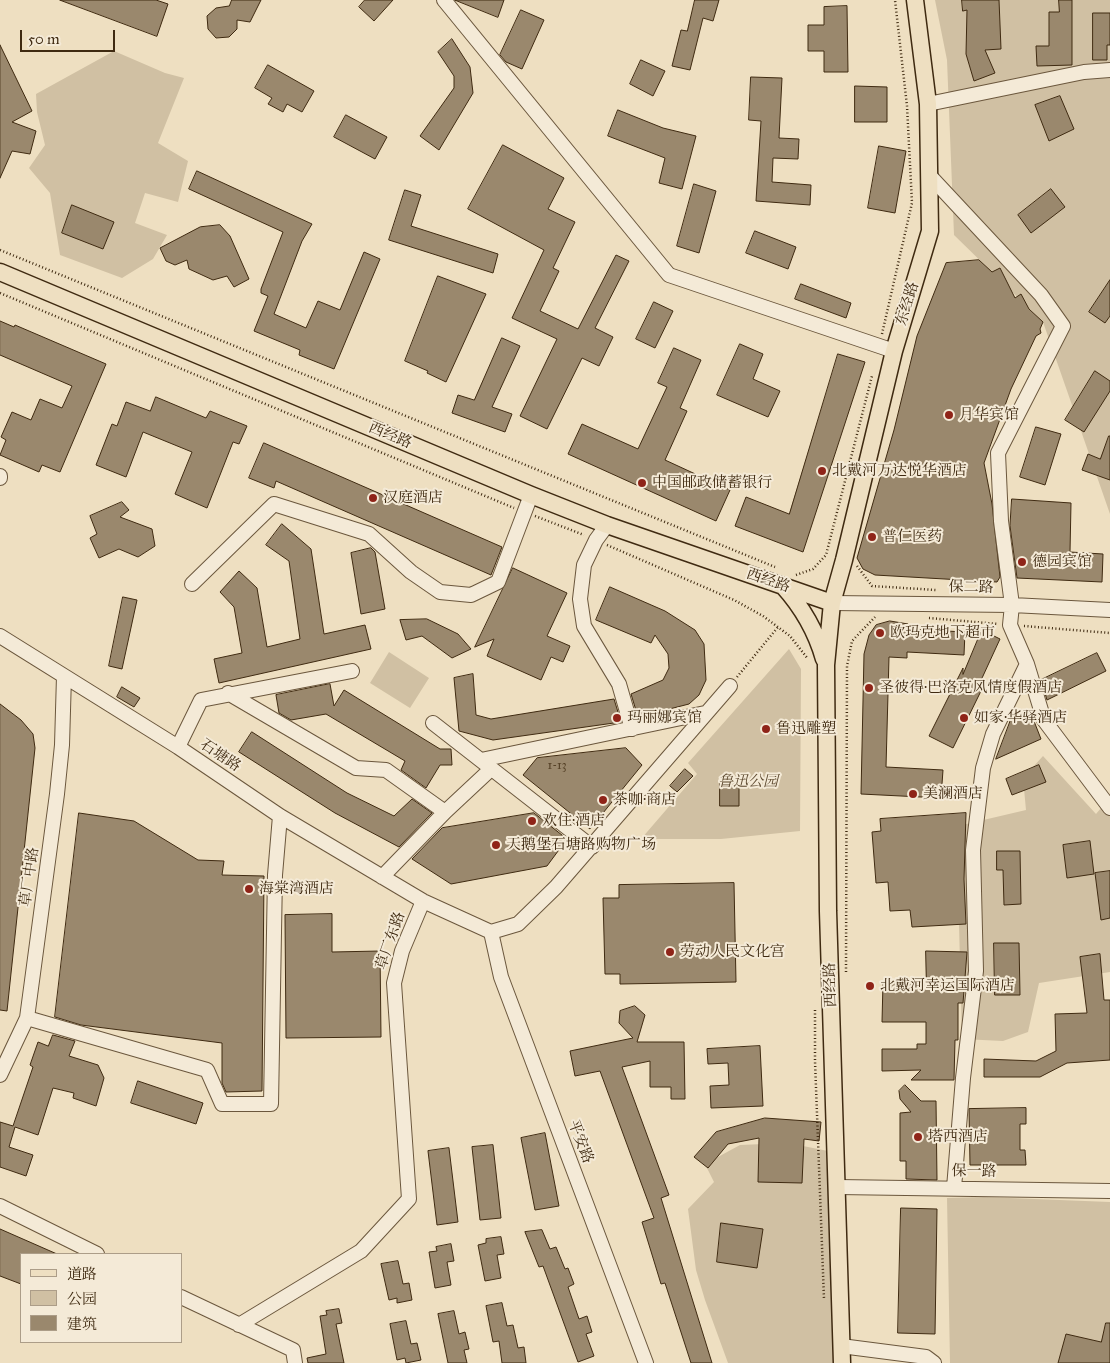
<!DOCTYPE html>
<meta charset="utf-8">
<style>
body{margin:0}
#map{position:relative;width:1110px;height:1363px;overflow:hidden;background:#eedfc1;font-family:"IM FELL Great Primer","Noto Serif SC",serif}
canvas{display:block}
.legend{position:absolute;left:20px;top:1253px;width:162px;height:90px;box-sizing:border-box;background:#f4ead7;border:1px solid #ac9d88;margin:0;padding:6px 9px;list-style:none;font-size:15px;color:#3f2a11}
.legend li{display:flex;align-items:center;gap:10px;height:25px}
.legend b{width:25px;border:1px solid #ac9d88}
.scale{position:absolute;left:20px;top:30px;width:95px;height:22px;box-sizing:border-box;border:2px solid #3f2a11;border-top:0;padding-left:6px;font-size:15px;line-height:18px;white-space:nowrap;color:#3f2a11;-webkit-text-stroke:4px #f4ead7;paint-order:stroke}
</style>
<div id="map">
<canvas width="1110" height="1363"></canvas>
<ul class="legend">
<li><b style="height:6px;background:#eedfc1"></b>道路</li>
<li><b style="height:14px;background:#d0c0a3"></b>公园</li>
<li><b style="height:14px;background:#9a886d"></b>建筑</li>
</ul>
<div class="scale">50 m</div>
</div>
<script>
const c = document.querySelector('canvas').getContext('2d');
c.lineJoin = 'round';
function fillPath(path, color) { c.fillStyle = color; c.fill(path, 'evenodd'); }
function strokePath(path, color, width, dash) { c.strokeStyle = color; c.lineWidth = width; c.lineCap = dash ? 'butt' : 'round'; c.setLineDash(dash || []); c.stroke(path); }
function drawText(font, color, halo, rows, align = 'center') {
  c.font = font + ' "IM FELL Great Primer","Noto Serif SC",serif'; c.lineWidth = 4; c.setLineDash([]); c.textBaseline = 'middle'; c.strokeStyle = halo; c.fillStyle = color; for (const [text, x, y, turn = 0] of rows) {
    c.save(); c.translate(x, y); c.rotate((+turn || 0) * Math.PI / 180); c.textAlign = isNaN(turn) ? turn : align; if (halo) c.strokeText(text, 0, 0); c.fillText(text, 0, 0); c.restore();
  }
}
const green = new Path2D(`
 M935 0H1110V514L1043 322 954 235 947 60Z
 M114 51 165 73 184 78 158 143 188 161 178 202 145 193 135 223 167 235 153 259 122 278 60 255 50 193 29 168 45 145 37 112 36 94Z
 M789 649 801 669 800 831 721 839H641L697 774 688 763Z
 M389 652 429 678 410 708 370 683Z
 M1043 756 1096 814 1110 797V972L1039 983 1028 1032 1003 1041 962 1039 958 886 962 825 1026 810 1023 778Z
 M788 1143 833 1152 838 1363H728L705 1300 696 1270 688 1209 714 1182 705 1164 740 1145Z
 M984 1197 1110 1202V1363H950L947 1198Z`);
const building = new Path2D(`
 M60 0H156L168 4 157 36Z
 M232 0H261L250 22 237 20V29L229 37 216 38 208 29 207 16 216 8 229 6Z
 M365 0H393L374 21 359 7Z
 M455 0H504L498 17Z
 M695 0H719L713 21 703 18 690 70 672 66 681 30 687 31Z
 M962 0H999L1001 49 985 50 995 73 974 81 966 54 967 10 963 11Z
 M1059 0H1072V65L1037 66 1036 46H1049V12H1059Z
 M847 6 848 72H824V51H808V25H824V7Z
 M521 10 544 20 522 69 506 62 500 55Z
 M1093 13H1110V45H1107V60H1093Z
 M452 39 470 67 473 93 439 150 420 136 454 88V76L438 52Z
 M0 45 32 111 12 122 36 131 30 154 12 151 0 178Z
 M641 60 665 71 653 96 630 84Z
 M268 65 314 91 302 112 287 104 283 112 268 104 272 98 255 88Z
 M751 77 782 78 779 138 799 139 798 159 773 158 772 182 811 185 810 205 756 201 761 121 749 120Z
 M855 86 887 87V122H855Z
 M1060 96 1074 129 1049 141 1035 105Z
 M618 110 663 128 696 136 682 189 659 183 665 158 608 136Z
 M346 115 387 137 375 159 334 137Z
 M503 145 564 178 548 209 575 222 553 268 559 271 540 311 578 329 616 255 629 261 595 328 613 337 599 366 582 358 547 429 520 416 557 339 512 318 544 250 468 209Z
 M879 146 906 151 895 213 868 208Z
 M197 171 312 224 302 241 274 314 306 328 318 301 340 310 364 252 380 259 334 369 299 355 300 350 254 331 268 296 261 293V289L283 232 189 189Z
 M694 184 716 191 699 253 677 246Z
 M1051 189 1065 207 1031 233 1018 215Z
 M405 190 421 195 411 226 498 254 493 273 389 240Z
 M72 205 114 222 103 249 62 233Z
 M220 225 230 236 249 279 234 287 227 276 213 280 189 269 187 260 175 265 166 261 160 248 200 227Z
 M755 231 796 247 788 269 746 253Z
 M979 260 992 272 1000 268 1015 298 1021 294 1029 309 1043 322 1040 329 1041 333 1036 336 1011 389 984 463 992 504 1000 577 997 582 875 575 863 569 857 558 894 430 917 336 946 263Z
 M438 276 486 294 446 382 427 373 428 371 405 361Z
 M1110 280V316L1105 323 1089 312Z
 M801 284 851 303 846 318 795 299Z
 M654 302 673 311 655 348 636 339Z
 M0 321 14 327 15 325 106 364 60 472 42 465 39 472 0 455 6 440 1 437 12 412 31 420 40 399 62 408 72 386 0 355Z
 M502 338 520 346 492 407 512 414 505 432 452 413 458 395 474 400Z
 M740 344 763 354 753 379 780 391 768 417 717 395Z
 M674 348 701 360 680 408 687 411 665 460 730 490 716 521 568 454 582 424 638 449 667 387 658 383Z
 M838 354 865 362 803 552 735 526 746 497 789 514Z
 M1095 371 1110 381V391L1084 432 1065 420Z
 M156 397 206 418 210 411 247 426 239 444 233 442 207 508 175 494 192 452 143 432 126 477 96 465 112 424 117 426 126 402 150 411Z
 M1036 427 1061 434 1045 485 1020 477Z
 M1109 436H1110V480L1082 470 1088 454 1100 459Z
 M264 443 502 547 491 575 276 481 274 488 249 478Z
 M1012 499 1071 503 1070 552 1103 554 1102 582 1017 578 1010 526Z
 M122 502 129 510 120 517 152 529 155 546 138 557 119 549 99 558 90 538 97 534 90 516Z
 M282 524 311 549 324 634 365 625 371 649 219 683 214 659 242 653 234 607 220 592 239 571 257 588 267 647 300 639 289 561 266 545Z
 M371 548 375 552 385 609 361 614 351 553Z
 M513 568 567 593 547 636 570 646 563 662 551 657 541 680 487 656 494 639 475 647Z
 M610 587 665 611 695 630 704 644 706 680 699 695 689 704 638 717 631 694 663 680 669 668 668 654 655 635 651 643 596 620Z
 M123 597 137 600 122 669 109 666Z
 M427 619 458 634 471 649 452 658 422 636 406 640 400 620Z
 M890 621 908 624V629L965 632 964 655 907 652V658L889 657 886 767 943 770 941 798 861 794 864 654 869 635 876 625Z
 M982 630 1000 639 977 689 981 691 953 748 929 736 963 668V674Z
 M1097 653 1106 671 1047 700 1041 680Z
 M473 674 476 715 491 719 614 699 621 722 493 740 459 731 454 678Z
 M330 684 334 706 344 690 440 749H451L452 765H440L426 788 401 770 405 761 326 714 291 720 279 713 276 695Z
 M122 687 140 698 134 707 117 697Z
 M0 704 21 720 33 734 35 748 7 1011 0 1010Z
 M1015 709 1030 711 1041 739 996 759Z
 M252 732 347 793 394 816 412 799 432 813 399 847 335 813 239 752Z
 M626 748 642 765 590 829 523 775 537 758Z
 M1039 765 1046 782 1012 795 1006 779Z
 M685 769 693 776 677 792 670 786Z
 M720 782H739V806H720Z
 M79 813 134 821 198 860 224 861 222 875 264 876 262 1091 226 1092 222 1083V1043L81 1025 55 1017Z
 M534 813 567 839 547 866 451 884 412 859 442 828Z
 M966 813 964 879 966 924 912 927 910 910 890 911 888 882 876 883 872 832 881 831 880 819Z
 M1090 841 1094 874 1067 878 1063 845Z
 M997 851H1020L1021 904 1004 905 1003 870H997Z
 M1110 871V918L1101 920 1095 873Z
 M734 883 736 982 620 984V974H605L603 898H619V885Z
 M332 914V952L380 951 381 1037 286 1038 285 915Z
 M994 943H1019L1020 995H995Z
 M926 951 967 952 963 1003H958V1040H955L954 1080H911L921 1070 882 1071V1049H917V1044H926V1022H882L883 982 926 983Z
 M1100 954 1104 1000H1110V1060L1067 1063 1040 1077H984V1059L1036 1061 1056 1051 1055 1014 1087 1013 1080 957Z
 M635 1006 645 1015 637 1042H684L685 1099H671V1087H650V1061L622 1067 669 1195 661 1198 712 1363H691L665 1283 661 1284 642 1222 654 1218 600 1071 575 1076 570 1051 633 1038 619 1023 620 1011Z
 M53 1035 75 1041 69 1056 98 1065 104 1078 96 1106 73 1098 74 1093 53 1088 38 1135 15 1127 9 1147 33 1155 26 1176 0 1167V1122L13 1126 33 1067 30 1065 38 1042 48 1046Z
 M760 1046 763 1106 711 1108 710 1086 729 1085 728 1063 708 1064 707 1049Z
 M138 1081 203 1103 196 1124 131 1103Z
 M905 1085 921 1101H936L937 1180 906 1179V1161H900V1113L911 1112 900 1099 899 1091Z
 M1026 1108V1124H1020V1150H1025L1026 1165H970L969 1109Z
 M765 1118 821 1122 819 1141 804 1139 802 1183 758 1182 759 1138 728 1144 708 1168 694 1157 716 1132Z
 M545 1133 559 1206 535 1210 521 1138Z
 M493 1145 501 1218 480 1220 472 1147Z
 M449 1148 458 1222 437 1225 428 1151Z
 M901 1208 937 1209 935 1334 898 1333Z
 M721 1223 763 1229 757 1268 717 1262Z
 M0 1229 57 1254H21V1284L0 1276Z
 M542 1230 550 1249 556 1247 565 1269 568 1268 574 1284 568 1287 579 1319 587 1316 592 1332 586 1334 594 1356 578 1362 543 1266 539 1267 525 1232Z
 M501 1237 504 1254 497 1255 501 1278 485 1281 478 1245 486 1243V1239Z
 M451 1244 454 1261 447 1262 451 1285 435 1288 429 1252 437 1251 436 1247Z
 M398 1261 403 1284 409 1283 412 1300 397 1303V1298L389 1300 381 1264Z
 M502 1303 507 1326 513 1325 518 1348 524 1347 526 1363H502L499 1341 493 1342 486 1306Z
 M339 1309 342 1323 336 1324 344 1363H308L307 1358 326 1354 320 1316 327 1315 326 1311Z
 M454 1311 459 1334 465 1332 469 1349 464 1350 467 1363H448L438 1314Z
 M406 1321 411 1344 417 1343 421 1360 406 1363 405 1358 397 1360 390 1324Z
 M1106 1323H1110V1363H1058L1066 1334 1101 1342Z`);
const path = new Path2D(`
 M0 250 775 567
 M0 293 514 508
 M882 334 912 203 907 106 895 0
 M535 516 584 535
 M607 545 734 600 763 616 790 636 808 659
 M857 566 872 586 936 590
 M796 575 813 569 826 555 872 376
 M929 618 998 624
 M1024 626 1110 633
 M737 677 778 627
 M846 972 847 666 852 641 875 617
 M815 1010V1061L824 1299`);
const minor = new Path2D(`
 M444 0 669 275 894 351
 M928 104 1084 72 1110 70
 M929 175 1041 295 1063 326 998 453 1001 521 1012 605 1010 625 1027 664 1044 720 1110 808
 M0 476V478
 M607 525 596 540 584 565 580 599 584 626 619 684 632 729
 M192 584 274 504 369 534 411 572 440 592 471 595 498 582 531 495
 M832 603 1012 605 1110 610
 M0 636 178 747 280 816 423 901 491 932 518 924 556 887 730 686
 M228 693 356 768 386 770 445 812 491 769
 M433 723 592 847
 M178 747 201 700 352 671
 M481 760 705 713
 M382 877 445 812
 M491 932 501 977 646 1363
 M27 1018 207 1070 222 1104H271L275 875 280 816
 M0 1075 27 1018 57 794 62 745 64 676
 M838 1187 1110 1191
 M954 1188 963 1078 976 971 973 850 983 768 993 734 1027 664
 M0 1206 97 1254
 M181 1297 293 1350 295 1363
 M239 1325 361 1251 409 1199 394 983 402 951 423 901
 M841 1346 926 1357 934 1363`);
const major = new Path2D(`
 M0 272 531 495 607 525 832 603
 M783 586C802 607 816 631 824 659
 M842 1363 828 911 826 665 832 603 844 560 894 351 930 231 928 104 915 0`);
const markers = [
 [949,415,5,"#8f2418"],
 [822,471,5,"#8f2418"],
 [642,483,5,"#8f2418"],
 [373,498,5,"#8f2418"],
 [872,537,5,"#8f2418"],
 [1022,562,5,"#8f2418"],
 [880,633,5,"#8f2418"],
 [869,688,5,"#8f2418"],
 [617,718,5,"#8f2418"],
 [964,718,5,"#8f2418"],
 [766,729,5,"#8f2418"],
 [913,794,5,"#8f2418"],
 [603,800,5,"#8f2418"],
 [532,821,5,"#8f2418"],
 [496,845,5,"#8f2418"],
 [249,889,5,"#8f2418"],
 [670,952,5,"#8f2418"],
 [870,986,5,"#8f2418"],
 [918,1137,5,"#8f2418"]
];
const numberNames = [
 ["1-13",557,766]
];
const streetNames = [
 ["东经路",908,304,-73],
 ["西经路",390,436,23],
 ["西经路",768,581,19],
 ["保二路",971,588,1],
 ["石塘路",220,756,34],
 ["草厂中路",30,877,-82],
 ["草厂东路",391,941,-71],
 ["西经路",831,985,-92],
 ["平安路",580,1142,69],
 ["保一路",974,1172,1]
];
const poiNames = [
 ["月华宾馆",959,415],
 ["北戴河万达悦华酒店",832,471],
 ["中国邮政储蓄银行",652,483],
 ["汉庭酒店",383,498],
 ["普仁医药",882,537],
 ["德园宾馆",1032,562],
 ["欧玛克地下超市",890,633],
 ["圣彼得·巴洛克风情度假酒店",879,688],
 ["玛丽娜宾馆",627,718],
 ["如家·华驿酒店",974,718],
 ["鲁迅雕塑",776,729],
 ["美澜酒店",923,794],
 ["茶咖·商店",613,800],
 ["欢住·酒店",542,821],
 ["天鹅堡石塘路购物广场",506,845],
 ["海棠湾酒店",259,889],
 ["劳动人民文化宫",680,952],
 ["北戴河幸运国际酒店",880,986],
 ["塔西酒店",928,1137]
];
const parkNames = [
 ["鲁迅公园",748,782]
];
fillPath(green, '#d0c0a3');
fillPath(building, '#9a886d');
strokePath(building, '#3f2a11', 1);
strokePath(minor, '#6b573d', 16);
strokePath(major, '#3f2a11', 19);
strokePath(path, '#3f2a11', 2.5, [1, 2.5]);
strokePath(minor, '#f4ead7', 14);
strokePath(major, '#eedfc1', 16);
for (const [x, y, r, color] of markers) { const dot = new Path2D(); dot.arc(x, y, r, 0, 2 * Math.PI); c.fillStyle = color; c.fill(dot); strokePath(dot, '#f4ead7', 2); }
drawText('12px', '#564228', null, numberNames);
drawText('15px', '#3f2a11', '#f4ead7', streetNames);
drawText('15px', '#3f2a11', '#f4ead7', poiNames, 'left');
drawText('italic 15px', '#5c482e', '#f4ead7', parkNames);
</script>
